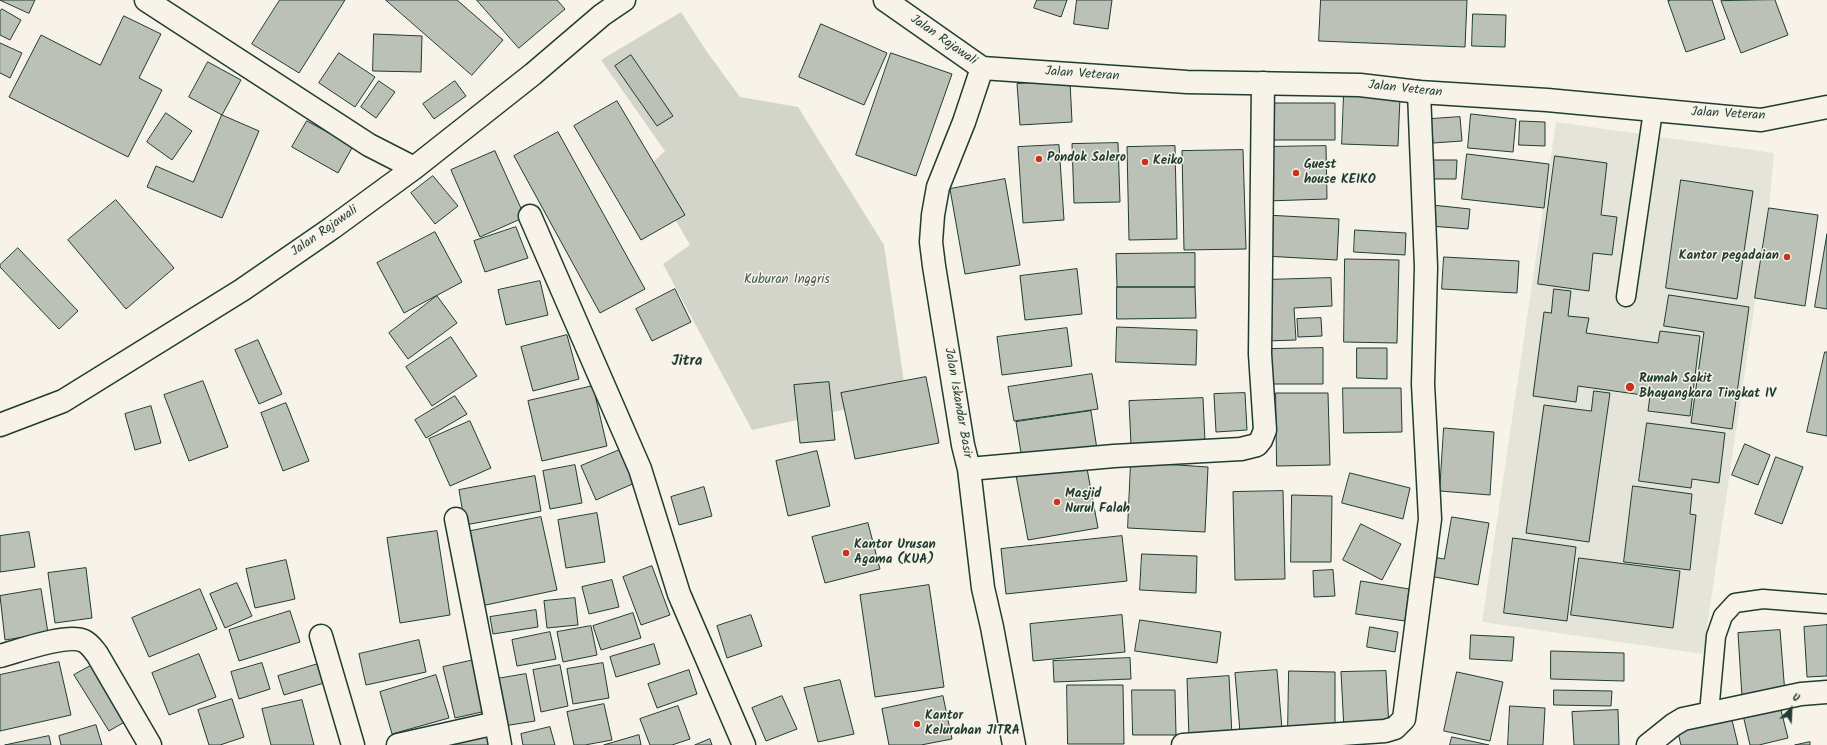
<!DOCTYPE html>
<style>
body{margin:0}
#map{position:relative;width:1827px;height:745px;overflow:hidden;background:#f7f3e8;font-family:Kalam,sans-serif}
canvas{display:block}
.north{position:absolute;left:1771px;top:689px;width:40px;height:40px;-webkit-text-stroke:3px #f7f3e8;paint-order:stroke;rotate:24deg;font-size:11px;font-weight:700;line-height:16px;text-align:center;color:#1f3d34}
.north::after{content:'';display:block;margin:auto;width:14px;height:18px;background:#1f3d34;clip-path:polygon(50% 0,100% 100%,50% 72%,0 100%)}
</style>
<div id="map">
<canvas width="1827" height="745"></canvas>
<div class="north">U</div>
</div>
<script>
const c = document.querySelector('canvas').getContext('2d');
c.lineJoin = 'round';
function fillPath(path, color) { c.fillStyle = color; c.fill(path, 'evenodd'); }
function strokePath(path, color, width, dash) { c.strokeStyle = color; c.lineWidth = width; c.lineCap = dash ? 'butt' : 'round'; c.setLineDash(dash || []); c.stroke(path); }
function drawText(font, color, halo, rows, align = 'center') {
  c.font = font + ' Kalam,sans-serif'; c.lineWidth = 3; c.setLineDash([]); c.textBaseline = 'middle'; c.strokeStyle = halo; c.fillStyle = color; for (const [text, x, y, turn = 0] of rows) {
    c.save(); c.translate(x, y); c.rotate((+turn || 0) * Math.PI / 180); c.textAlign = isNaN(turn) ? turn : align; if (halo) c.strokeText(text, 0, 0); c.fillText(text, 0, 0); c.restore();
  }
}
const built = new Path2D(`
 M1556 122 1774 153 1769 208 1703 654 1482 622Z`);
const green = new Path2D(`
 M681 12 707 52 740 97 798 107 884 245 906 396 752 430 663 264 690 245 646 169 665 151 601 60Z`);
const building = new Path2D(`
 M0 0H35L29 13Z
 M280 0H345L299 73 252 44Z
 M386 0H457L503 40 472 75Z
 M477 0H557L565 9 519 48Z
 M1037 0H1067L1061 17 1034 8Z
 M1077 0H1112L1108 29 1074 24Z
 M1321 0H1467L1465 47 1319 41Z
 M1672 0H1712L1725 39 1686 52 1668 1Z
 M1775 0 1788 35 1741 53 1721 1Z
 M2 9 21 20 10 40 0 35V12Z
 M1473 14 1506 15 1505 47 1472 46Z
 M124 16 161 34 139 78 162 90 128 157 9 97 41 35 100 65Z
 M821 24 887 53 864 105 799 77Z
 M374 34 422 36 421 72 373 71Z
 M0 43 22 53 10 78 0 73Z
 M339 53 375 77 355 107 319 83Z
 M891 53 952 74 916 176 856 155Z
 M631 55 673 116 657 126 615 66Z
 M208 62 241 80 222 115 189 97Z
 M379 81 395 92 376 118 361 107Z
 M455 81 466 96 434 119 423 104Z
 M1070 81 1072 122 1020 125 1017 84Z
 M1344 94 1400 97 1398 146 1342 144Z
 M617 101 685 215 641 240 574 126Z
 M1271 103H1335V140H1271Z
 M166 113 192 131 172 160 147 142Z
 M1471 114 1516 119 1513 152 1468 148Z
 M222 115 259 131 222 218 147 187 156 166 193 182Z
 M1460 117 1462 141 1433 143 1431 119Z
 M307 121 353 146 338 173 292 147Z
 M1520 121 1545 122V146L1519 145Z
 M558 132 645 289 600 313 514 156Z
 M1118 143 1120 202 1074 203 1072 144Z
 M1059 145 1064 220 1023 223 1018 147Z
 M1175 146 1177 239 1129 240 1127 147Z
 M1326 146 1327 199 1266 201 1264 147Z
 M1243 150 1246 249 1184 250 1182 151Z
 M495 151 525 217 480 237 451 170Z
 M1467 154 1549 164 1544 208 1462 199Z
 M1555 156 1607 163 1601 215 1617 217 1612 255 1593 253 1589 291 1538 284Z
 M1431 160H1457L1456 179H1431Z
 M433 176 458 206 435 224 411 193Z
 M1005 179 1020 265 965 274 950 189Z
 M1681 180 1753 191 1737 299 1666 288Z
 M116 200 174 268 126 309 68 240Z
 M1432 205 1470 209 1468 229 1430 226Z
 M1769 208 1818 215 1805 306 1755 298Z
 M1266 215 1339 219 1337 260 1264 256Z
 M516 227 528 258 485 272 474 241Z
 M1355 230 1406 233 1405 255 1354 252Z
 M435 232 462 282 404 313 377 263Z
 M1827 234V309L1815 307Z
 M18 248 78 311 59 329 0 267V265Z
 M1195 253V287H1117L1116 254Z
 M1444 257 1519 261 1517 293 1442 289Z
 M1345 259 1399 260 1397 343 1344 342Z
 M1077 269 1082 314 1025 320 1020 276Z
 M1331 278 1332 306 1294 308 1296 340 1266 341 1264 280Z
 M540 281 548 315 506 325 498 290Z
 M1117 287H1195L1196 318 1117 319Z
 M675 289 691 322 652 341 636 309Z
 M1554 289 1571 291 1568 316 1589 318 1586 333 1658 343 1660 331 1700 336 1690 416 1648 411 1650 396 1578 386 1576 402 1533 396 1544 312 1551 313Z
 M1669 295 1749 307 1732 429 1691 423 1704 332 1664 326Z
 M437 296 457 323 408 359 389 333Z
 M1321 318 1322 336 1298 337 1297 319Z
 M1117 327 1197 330 1196 365 1116 362Z
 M1067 328 1072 366 1002 375 997 337Z
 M567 335 579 379 533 391 521 347Z
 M451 337 477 376 432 406 406 367Z
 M258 340 282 394 259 404 235 350Z
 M1323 348V384H1271L1270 349Z
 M1357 348H1387V379L1357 378Z
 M1825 352H1827V436L1807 432Z
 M1092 374 1098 409 1014 421 1008 387Z
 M926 377 939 443 855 459 841 393Z
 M203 381 228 447 189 461 164 395Z
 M829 382 835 440 800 443 794 385Z
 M593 386 607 446 542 461 528 401Z
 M1343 388H1401L1402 432 1344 433Z
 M1594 391 1610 393 1589 542 1526 533 1544 405 1591 411Z
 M1245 393 1247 430 1216 432 1214 394Z
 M1276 393H1328L1330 465 1277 466Z
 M455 396 467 414 426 438 415 420Z
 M1203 398 1205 442 1131 445 1129 401Z
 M286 403 309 461 283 471 261 413Z
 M151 406 161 443 135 450 125 414Z
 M1091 411 1097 449 1022 459 1016 422Z
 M470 421 491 468 450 486 429 439Z
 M1647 423 1725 433 1719 483 1692 479 1691 488 1639 481Z
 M1444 428 1494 432 1490 495 1440 491Z
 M1745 444 1770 455 1758 485 1732 475Z
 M622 449 637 482 596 500 581 466Z
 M817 451 830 506 788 516 776 461Z
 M1776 457 1803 467 1782 524 1755 514Z
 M1131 462 1208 467 1205 532 1128 528Z
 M1086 463 1098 528 1028 540 1016 475Z
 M575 465 582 503 550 509 543 471Z
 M1350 473 1410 488 1403 519 1342 503Z
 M535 476 541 511 465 525 459 490Z
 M1633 486 1692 494 1690 514 1696 515 1690 570 1624 562Z
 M704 487 712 516 679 525 671 497Z
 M1283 491 1285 579 1235 580 1233 492Z
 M1292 495 1332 496 1331 562H1291Z
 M597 513 605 562 566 568 558 520Z
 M541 517 557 590 481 606 466 532Z
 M1452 517 1489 523 1478 585 1424 575 1427 556 1444 559Z
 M868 523 880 569 825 583 812 537Z
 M1361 524 1401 544 1382 580 1343 560Z
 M437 531 450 615 400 623 387 538Z
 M29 532 35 567 0 572V536Z
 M1122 536 1127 581 1006 594 1001 549Z
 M1513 538 1576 547 1567 621 1504 613Z
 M1142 554 1197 556 1196 593 1140 590Z
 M1579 558 1680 571 1673 628 1571 615Z
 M286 560 295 599 255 608 246 569Z
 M652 566 670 615 641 625 623 577Z
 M86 568 92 618 55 623 48 573Z
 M1333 570 1335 596 1314 597 1313 571Z
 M612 580 619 607 589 614 582 587Z
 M1361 581 1409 589 1405 621 1356 614Z
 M237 583 252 616 225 628 210 594Z
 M929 585 944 687 875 697 860 595Z
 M41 589 48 633 5 640 0 596Z
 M200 589 217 629 149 657 132 618Z
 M575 598 578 625 547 628 544 601Z
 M536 610 538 627 493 634 490 617Z
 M290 611 300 642 239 661 229 630Z
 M633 613 641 638 601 650 593 626Z
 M751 615 762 646 727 658 717 626Z
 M1122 615 1125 652 1033 661 1030 624Z
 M1140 620 1221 632 1217 663 1135 651Z
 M1827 625V676L1807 677 1804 627Z
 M591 626 597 655 563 662 557 632Z
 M1370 627 1398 632 1395 652 1367 647Z
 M1780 630 1785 694 1742 697 1738 633Z
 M550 632 556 659 517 666 512 640Z
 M1471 635 1514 637 1512 661 1470 659Z
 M419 640 426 672 366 685 359 654Z
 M654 644 660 664 616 677 610 657Z
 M1551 651 1624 653V681L1551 679Z
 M199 654 216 697 169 715 152 673Z
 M1130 658 1131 679 1054 682 1053 661Z
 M474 660 486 711 455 718 443 667Z
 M59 662 71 715 0 731V675Z
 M262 663 270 689 239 699 231 672Z
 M603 663 609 698 573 704 567 669Z
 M94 664 128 720 109 731 74 675Z
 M318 664 324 683 284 695 278 676Z
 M560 665 568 706 541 712 533 670Z
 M689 670 697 694 657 708 648 684Z
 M1277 670 1282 729 1240 732 1235 673Z
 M1289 671 1335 672V733L1288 732Z
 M1386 671 1389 728 1344 730 1341 672Z
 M1457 672 1503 682 1490 741 1444 731Z
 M526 674 535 721 504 726 496 679Z
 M436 675 449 718 392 734 380 692Z
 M1229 676 1232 736 1189 738 1187 679Z
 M840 680 854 734 818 742 804 688Z
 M1067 685H1123L1124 744H1068Z
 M1132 690H1175L1176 735H1133Z
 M1554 690 1612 691 1611 706 1554 705Z
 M782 696 797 729 766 741 752 708Z
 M943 696 952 739 921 745H889L882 709Z
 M232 699 244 737 220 745H209L198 710Z
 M302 700 314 745H271L262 709Z
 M604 704 612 740 585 745H574L567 712Z
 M678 706 690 739 672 745H650L640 719Z
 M1510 706 1545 708 1543 745H1508Z
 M1780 706 1788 738 1759 745H1750L1743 715Z
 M1618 710 1619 745H1574L1572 712Z
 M1731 716 1738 745H1681L1677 729Z
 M96 725 102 745H61L59 736Z
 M550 727 555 745H523L521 734Z
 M490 732 494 745H446Z
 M639 735 641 745H604Z
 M49 736 51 745H5Z
 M1452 737 1489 745H1450Z
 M710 739 712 745H695Z
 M1810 742V745H1795Z`);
const service = new Path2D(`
 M1626 297 1653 111
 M1709 713 1716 636 1723 616 1735 603 1763 599 1827 604`);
const minor = new Path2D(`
 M146 0 369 145 414 168
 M982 68 964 122 938 187 933 215 931 242 934 266 963 445 969 469 983 588 992 627 1014 745
 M530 216 640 469 679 594 744 745
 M0 425 63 401 242 290 332 228 414 168 533 74 602 15 624 0
 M969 469 1114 456 1241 449 1257 445 1261 440 1265 430 1260 354 1263 83
 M456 519 496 723
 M321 636 353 745
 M0 656C19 651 67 633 84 641 90 644 93 649 97 654L150 745
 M398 745 496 723 500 745
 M1183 745 1385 731 1395 728 1404 719 1430 519 1423 384 1426 267 1419 92
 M1648 745 1673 725 1683 719 1801 694 1827 692`);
const tertiary = new Path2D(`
 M885 0 982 68 1187 82 1360 85 1419 92 1547 100 1761 120 1827 107`);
const markers = [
 [1039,159,4,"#c8321e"],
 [1145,162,4,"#c8321e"],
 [1296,173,4,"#c8321e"],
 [1787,257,4,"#c8321e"],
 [1630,387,5,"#c8321e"],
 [1057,502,4,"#c8321e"],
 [846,553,4,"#c8321e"],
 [917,724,4,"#c8321e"]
];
const streetNames = [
 ["Jalan Rajawali",943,41,35],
 ["Jalan Veteran",1082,75,4],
 ["Jalan Veteran",1405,90,6],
 ["Jalan Veteran",1728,115,3],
 ["Jalan Rajawali",325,232,-35],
 ["Jalan Iskandar Basir",957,403,80]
];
const poiNames = [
 ["Pondok Salero",1047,159],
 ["Keiko",1153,162],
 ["Guest",1304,166],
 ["house KEIKO",1304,181],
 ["Kantor pegadaian",1779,257,"right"],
 ["Rumah Sakit",1639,380],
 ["Bhayangkara Tingkat IV",1639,395],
 ["Masjid",1065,495],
 ["Nurul Falah",1065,510],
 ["Kantor Urusan",854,546],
 ["Agama (KUA)",854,561],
 ["Kantor",925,717],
 ["Kelurahan JITRA",925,732]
];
const parkNames = [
 ["Kuburan Inggris",787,281]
];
const quarterNames = [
 ["Jitra",687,362]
];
fillPath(built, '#e5e4d9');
fillPath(green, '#d3d5ca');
fillPath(building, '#bbc1b6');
strokePath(building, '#1f3d34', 1);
strokePath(service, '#1f3d34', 21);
strokePath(minor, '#1f3d34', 25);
strokePath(tertiary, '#1f3d34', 25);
strokePath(service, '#f7f3e8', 18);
strokePath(minor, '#f7f3e8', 22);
strokePath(tertiary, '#f7f3e8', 22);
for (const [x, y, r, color] of markers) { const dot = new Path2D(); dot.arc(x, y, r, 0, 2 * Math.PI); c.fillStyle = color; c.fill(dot); strokePath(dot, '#f7f3e8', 1.5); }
drawText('13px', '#1f3d34', '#f7f3e8', streetNames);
drawText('bold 13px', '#1f3d34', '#f7f3e8', poiNames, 'left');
drawText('13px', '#435b52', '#f7f3e8', parkNames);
drawText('bold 15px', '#1f3d34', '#f7f3e8', quarterNames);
</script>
